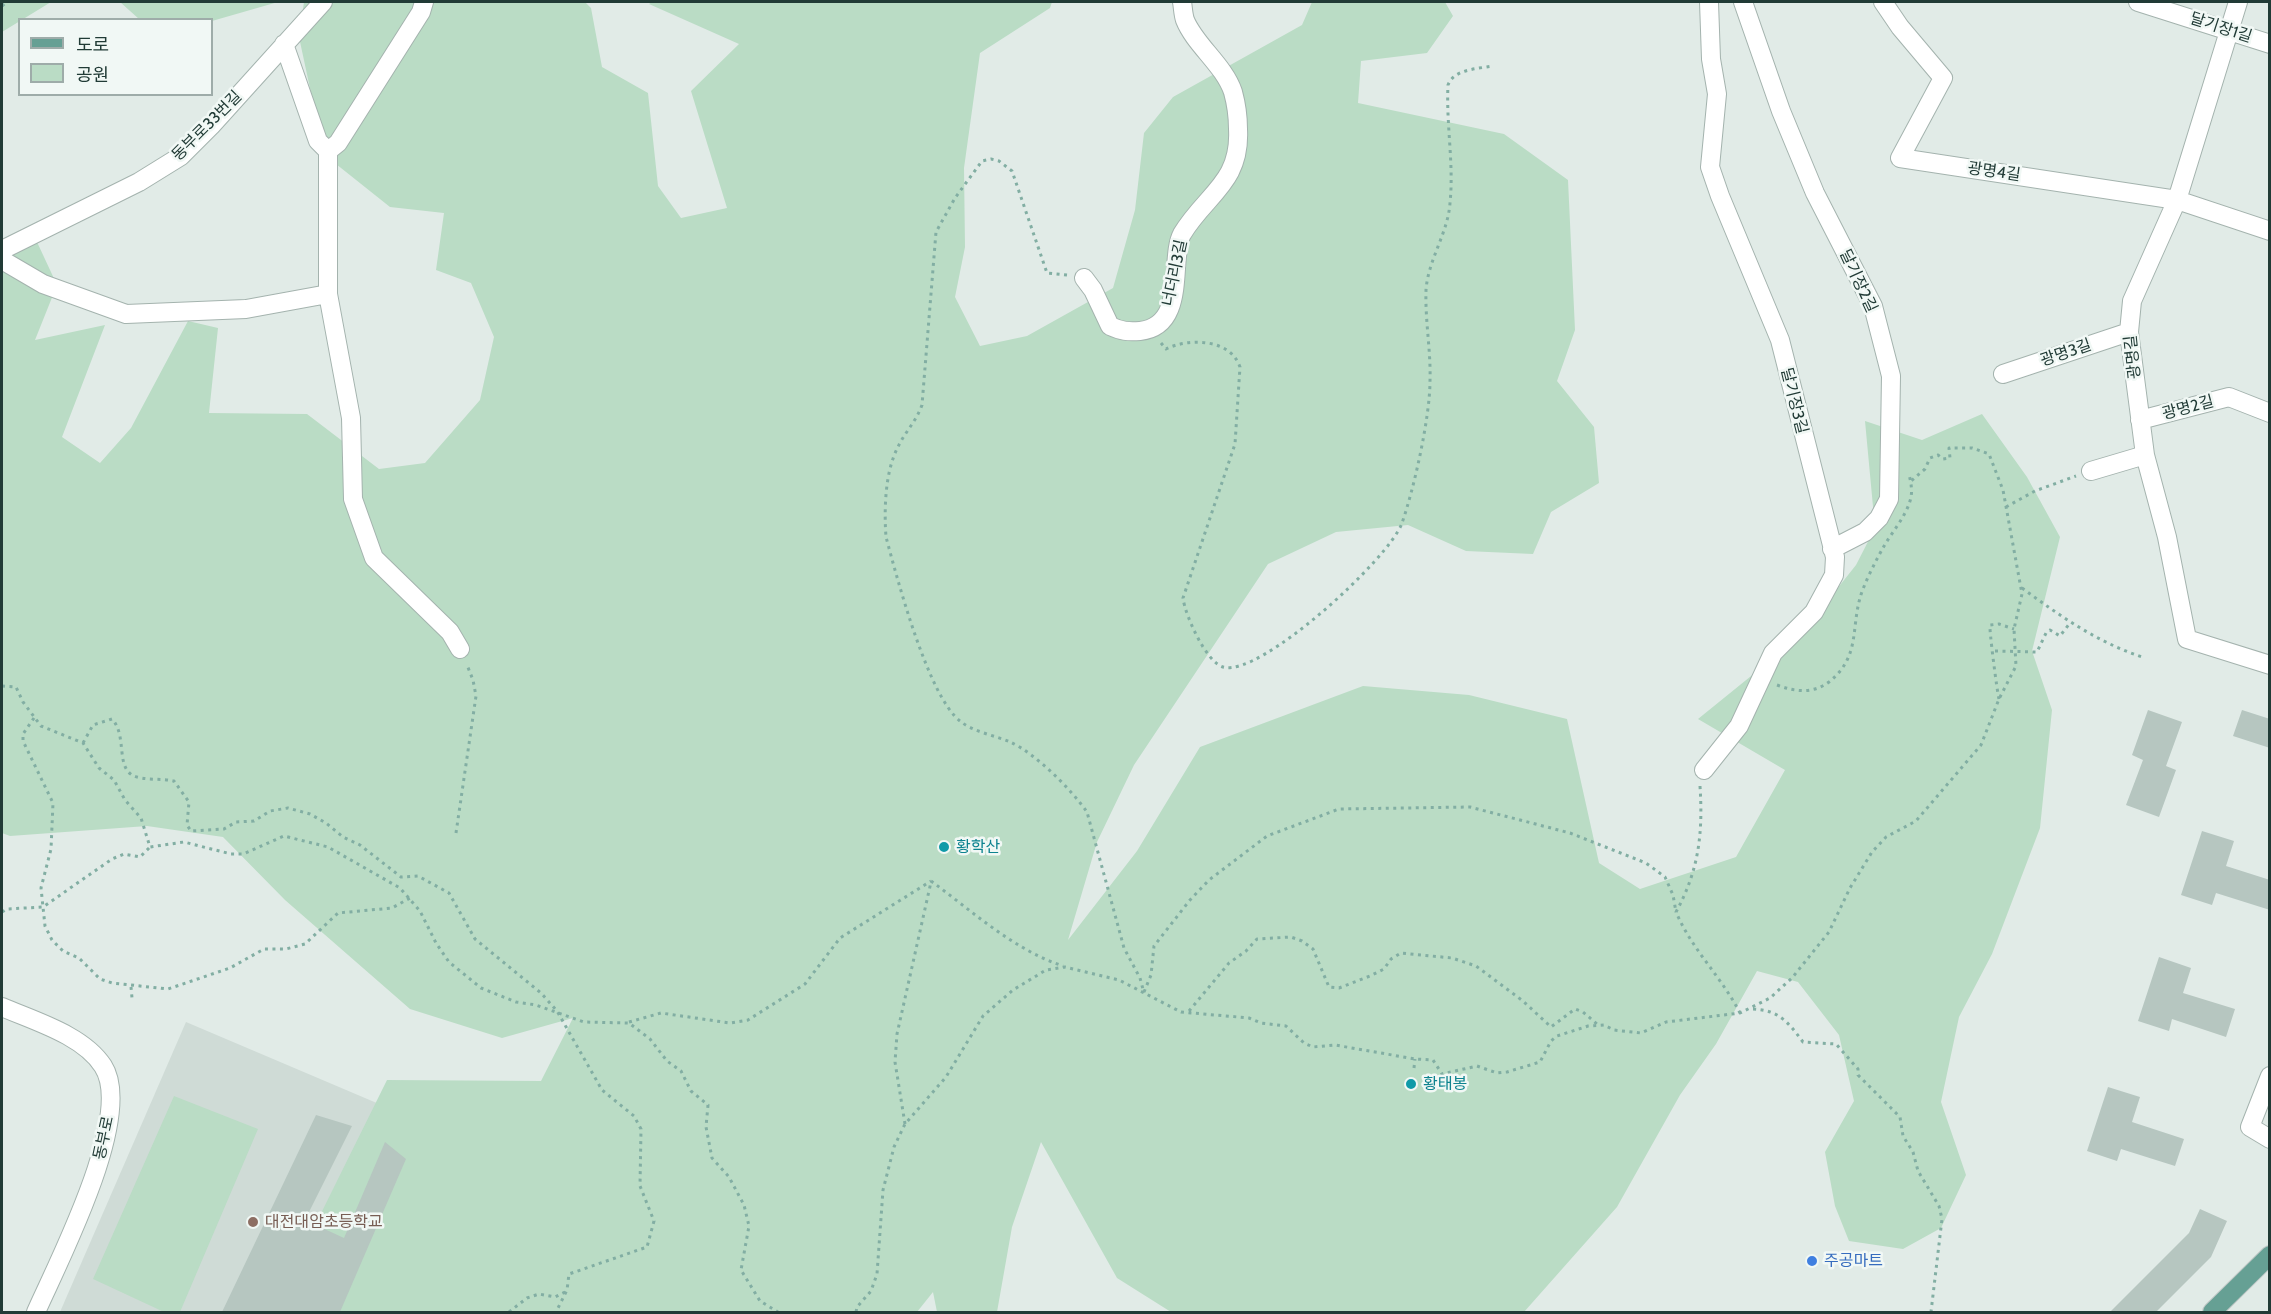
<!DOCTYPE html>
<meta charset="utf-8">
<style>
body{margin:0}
#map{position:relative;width:2271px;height:1314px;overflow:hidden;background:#e1ebe7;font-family:Cabin,"Noto Sans KR",sans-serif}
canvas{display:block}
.frame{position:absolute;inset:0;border:3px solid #213b36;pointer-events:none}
.legend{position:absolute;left:18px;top:18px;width:195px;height:78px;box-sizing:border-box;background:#f1f8f5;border:2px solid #9eaca9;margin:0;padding:8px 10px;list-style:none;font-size:18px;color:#213b36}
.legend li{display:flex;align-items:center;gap:12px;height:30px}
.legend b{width:30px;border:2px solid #9eaca9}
</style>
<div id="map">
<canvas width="2271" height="1314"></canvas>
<div class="frame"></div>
<ul class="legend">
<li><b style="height:8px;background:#66a094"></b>도로</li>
<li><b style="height:16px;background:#badcc5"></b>공원</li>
</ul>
</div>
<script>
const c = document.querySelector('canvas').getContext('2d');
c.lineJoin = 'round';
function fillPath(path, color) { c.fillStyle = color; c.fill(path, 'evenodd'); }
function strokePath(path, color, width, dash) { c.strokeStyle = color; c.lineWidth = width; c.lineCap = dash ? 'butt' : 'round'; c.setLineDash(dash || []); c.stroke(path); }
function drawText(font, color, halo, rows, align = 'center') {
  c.font = font + ' Cabin,"Noto Sans KR",sans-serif'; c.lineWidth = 5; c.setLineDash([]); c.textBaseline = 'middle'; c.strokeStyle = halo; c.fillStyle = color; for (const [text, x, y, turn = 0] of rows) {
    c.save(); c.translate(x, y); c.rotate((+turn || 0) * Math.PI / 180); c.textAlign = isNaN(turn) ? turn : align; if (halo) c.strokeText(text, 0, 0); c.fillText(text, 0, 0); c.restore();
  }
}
const built = new Path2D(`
 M186 1022 445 1132 367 1312H60Z`);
const green = new Path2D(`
 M2 2H51L2 32Z
 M120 2H278L212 21 139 19Z
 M304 2H585L591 8 602 67 648 93 658 186 681 218 727 208 691 91 739 44 649 4 652 2H1052L1050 8 980 53 964 168 965 247 955 297 980 346 1027 336 1113 288 1135 210 1144 133 1173 97 1302 25 1312 2H1445L1453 16 1427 53 1361 61 1358 103 1504 134 1568 180 1575 330 1557 381 1594 427 1599 483 1551 512 1533 554 1466 551 1408 525 1336 532 1268 564 1134 765 1097 842 1068 940 1137 851 1200 747 1363 686 1469 695 1567 719 1599 863 1640 889 1736 857 1785 770 1698 719 1798 638 1856 565 1875 528 1865 421 1922 440 1982 414 2027 477 2060 537 2032 651 2052 710 2040 828 1992 954 1959 1017 1941 1102 1966 1175 1941 1228 1903 1249 1849 1241 1835 1206 1825 1152 1854 1101 1839 1035 1798 982 1757 971 1716 1044 1680 1095 1617 1207 1524 1312H1171L1117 1278 1041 1142 1012 1227 997 1312H937L933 1292 917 1312H316L286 1284 387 1080 541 1081 573 1018 502 1038 410 1009 285 900 223 837 147 826 10 836 2 833V247L37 242 57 285 35 340 105 325 62 437 100 463 131 428 188 321 218 328 209 413 307 414 379 469 425 463 480 400 494 337 471 283 436 270 444 213 390 207 336 164 314 107 299 37Z
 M174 1096 258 1129 180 1312H164L93 1279Z`);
const building = new Path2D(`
 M2148 710 2182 722 2166 766 2176 770 2159 817 2126 805 2143 760 2132 755Z
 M2242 710 2270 719V748L2233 736Z
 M2202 831 2234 841 2226 866 2270 880V910L2216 893 2212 905 2181 895Z
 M2159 957 2191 968 2183 993 2235 1009 2226 1037 2172 1019 2169 1031 2138 1021Z
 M2108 1087 2140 1097 2132 1122 2184 1139 2175 1166 2121 1149 2117 1161 2087 1151Z
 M316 1115 352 1126 305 1220 344 1238 385 1142 406 1159 340 1312H222Z
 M2200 1209 2227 1221 2211 1257 2156 1312H2110L2189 1233Z`);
const path = new Path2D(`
 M2 6 7 2
 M1067 275 1047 273 1012 171 999 161 991 159 982 161 955 198 936 232 922 405C916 422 904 433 897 449 885 473 884 510 886 537 897 578 928 696 960 721 973 732 994 735 1010 742 1035 753 1071 789 1087 812L1124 948 1140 978 1144 993
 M1161 343 1166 349C1188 338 1230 338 1240 367L1235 444 1183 598C1185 615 1206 662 1223 667 1260 678 1390 558 1402 523 1414 489 1430 417 1430 381 1431 351 1425 321 1426 290 1428 260 1448 233 1450 203 1454 164 1446 124 1448 85 1454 69 1477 69 1492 66
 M2006 507 2035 491 2076 476
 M2022 588C2060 616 2097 642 2142 657
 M1995 651 2037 652 2046 633 2050 630 2060 636 2070 623
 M1777 685C1796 692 1812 694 1829 682 1860 657 1851 630 1860 598 1863 586 1876 560 1883 548 1891 533 1905 518 1910 501 1913 492 1911 483 1909 474
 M2 686 16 687 23 702 41 726 83 743 99 768 114 780 125 800 141 818 150 847 184 842 231 854H243L284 836 328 847 400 888 420 911 436 943 449 962 481 988 516 1002 536 1005 584 1022 629 1023 650 1039 667 1061 681 1071 691 1091 708 1105 706 1127 712 1158 729 1177 744 1205 749 1226 741 1270 760 1301 778 1312
 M1999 699C1997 691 1989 629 1990 625L1999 624 2014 629
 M34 718 23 734V741L53 803 51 849 41 888 45 926 52 940 63 951 79 958 100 979 112 983 168 989 230 968 264 949H286L305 944 338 913 392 908 410 898
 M83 743 93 725 112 719C127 735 116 765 132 775 143 781 161 778 174 781L189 802 187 825 191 831 224 829 236 822 254 821 270 811 288 808 310 814 326 823 343 837 360 845 401 877 418 876 449 893 475 939 541 993 557 1011 602 1090 634 1116 641 1129 640 1186 654 1221 647 1247 569 1274 567 1290 556 1312
 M1700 786C1703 833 1699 870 1676 912 1692 950 1721 976 1740 1013
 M456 833 476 696 473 680 467 665
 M931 881C972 911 1014 950 1063 966
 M2 912 7 909 43 907 112 859 124 854 140 857 150 847
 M131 987 132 998
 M1144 992 1151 975 1154 946 1190 900 1209 880 1267 836 1339 809 1470 807 1570 833 1646 863 1665 877 1673 895 1676 912
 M1753 1009C1779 1010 1788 1022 1803 1042L1836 1044 1858 1069V1075L1900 1117 1903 1136 1913 1152 1918 1171 1939 1206 1942 1219 1931 1312
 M1189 1011 1229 963 1246 951 1257 939 1291 937 1302 941 1313 949 1329 987 1339 988 1370 976 1384 969 1391 959 1401 953 1452 958 1476 966 1523 1001 1551 1027 1575 1009 1583 1012 1597 1024
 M629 1022 661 1013 730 1023 748 1020 805 984 840 938 931 881
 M1414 1068 1415 1059
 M905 1124 895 1062 897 1034 931 882
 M509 1312 527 1298 539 1294 555 1297 565 1292
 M856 1312 857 1307 871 1291 877 1274 883 1190 894 1147 905 1124 946 1077 983 1016 1013 990 1046 970 1065 967 1119 980 1181 1012 1249 1018 1261 1023 1286 1026 1304 1043 1313 1047 1335 1045 1415 1059 1433 1060 1442 1074 1477 1066 1497 1073 1507 1072 1540 1062 1551 1041 1557 1036 1588 1026 1604 1025 1614 1030 1641 1033 1666 1022 1740 1013 1770 998 1792 978 1829 932 1850 888 1872 852 1886 837 1916 821 1981 745 1999 699 2016 666 2014 629 2022 594 2003 490 1989 454 1972 448H1949L1950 458 1943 459 1938 455 1930 458 1925 469 1911 481`);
const minor = new Path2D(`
 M1743 2 1781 111 1815 193 1873 306 1891 376 1889 499 1879 518 1865 532 1832 549
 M1883 2 1900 27 1943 78 1900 158 2177 200 2270 231
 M2138 2 2270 44
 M2238 2 2177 200 2132 301 2129 332 2145 455 2167 537 2187 639 2270 665
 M284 44 318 141 328 151V294L351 418 353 499 374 558 450 632 460 649
 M328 151 338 143 421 12 424 2
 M2 250 139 182 181 156 211 126 323 2
 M2 260 43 284 126 314 246 309 328 294
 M1084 278 1093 290 1110 326C1121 331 1128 332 1140 331 1188 326 1169 258 1182 234 1206 194 1241 183 1238 129 1238 117 1236 103 1233 92 1224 65 1195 45 1185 20 1183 14 1183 7 1182 2
 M2003 374 2129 332
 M2140 420 2229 397 2270 413
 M2091 471 2145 455
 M1704 770 1739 726 1773 653 1814 612 1834 575 1835 557 1780 340 1720 196 1710 167 1717 94 1711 59 1709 2
 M2 1007C34 1021 83 1035 103 1066 135 1115 58 1262 36 1312
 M2270 1076 2250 1127 2270 1139`);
const major = new Path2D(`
 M2212 1312 2270 1255`);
const markers = [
 [944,847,6,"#0f9aa8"],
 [1411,1084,6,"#0f9aa8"],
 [253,1222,6,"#8d6e63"],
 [1812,1261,6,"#3f7fe0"]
];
const streetNames = [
 ["달기장1길",2221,28,18],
 ["동부로33번길",207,126,-45],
 ["광명4길",1994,172,8],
 ["너더리3길",1175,273,-78],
 ["달기장2길",1858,281,65],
 ["광명3길",2066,353,-19],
 ["광명길",2133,357,-96],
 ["달기장3길",1794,401,76],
 ["광명2길",2188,408,-15],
 ["동부로",104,1138,-78]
];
const cultureNames = [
 ["황학산",956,847],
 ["황태봉",1423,1084]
];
const educationNames = [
 ["대전대암초등학교",265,1222]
];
const shopNames = [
 ["주공마트",1824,1261]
];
fillPath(built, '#cfdbd6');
fillPath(green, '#badcc5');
fillPath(building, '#b6c6c0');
strokePath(minor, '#a4b3ae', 20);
strokePath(major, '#c1c8c7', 20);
strokePath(path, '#82aea3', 3, [3, 4.5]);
strokePath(minor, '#fff', 18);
strokePath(major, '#66a094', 18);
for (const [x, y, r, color] of markers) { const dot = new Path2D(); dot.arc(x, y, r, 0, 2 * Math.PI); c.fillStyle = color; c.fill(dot); strokePath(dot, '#f1f8f5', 2); }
drawText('16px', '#213b36', '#f1f8f5', streetNames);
drawText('16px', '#0d838f', '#f1f8f5', cultureNames, 'left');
drawText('16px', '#785e54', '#f1f8f5', educationNames, 'left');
drawText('16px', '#366cbe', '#f1f8f5', shopNames, 'left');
</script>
